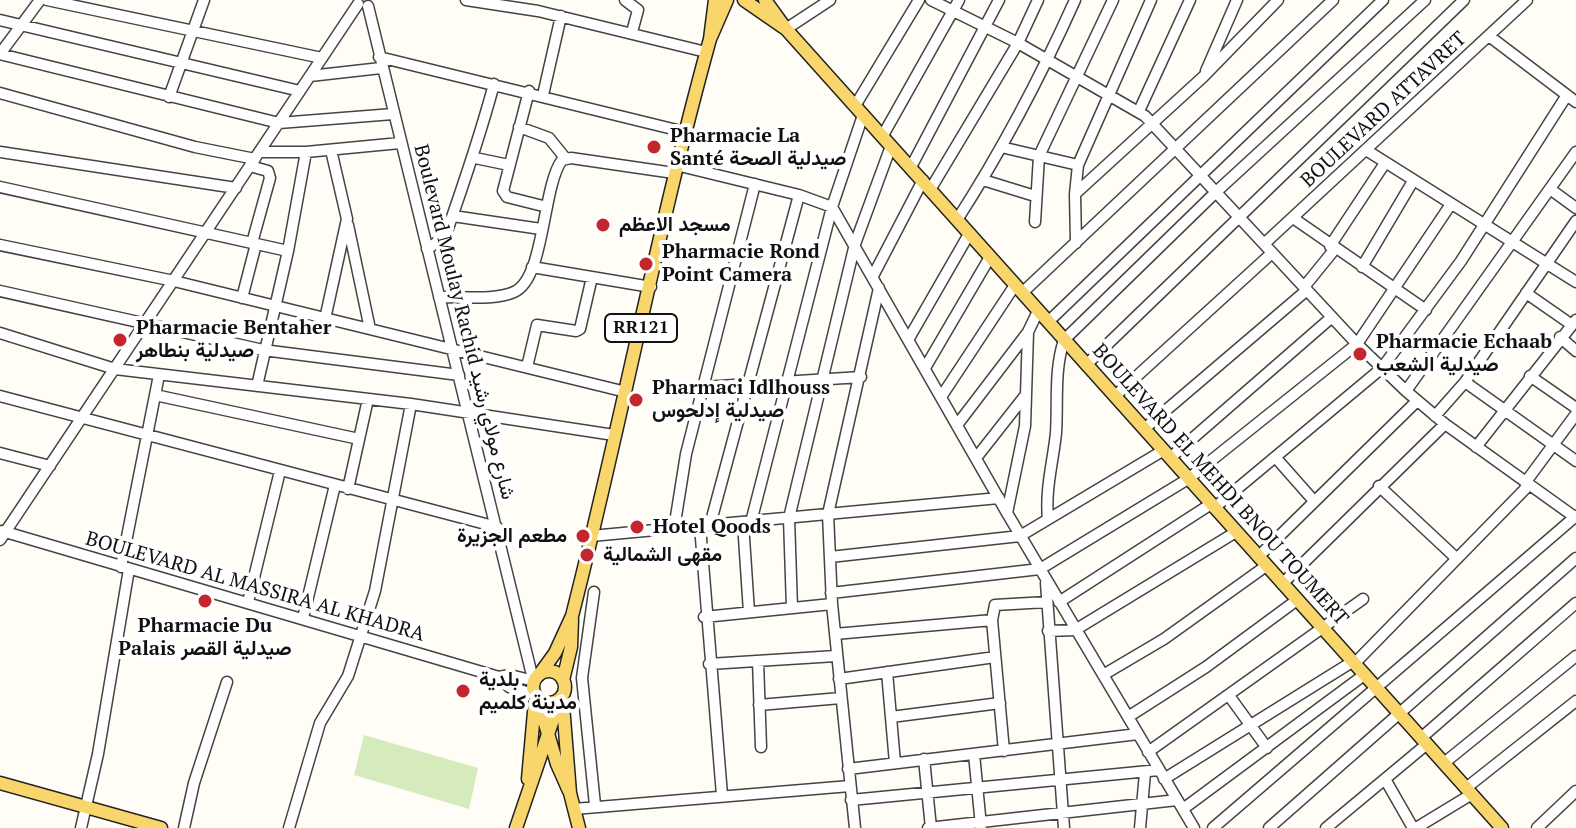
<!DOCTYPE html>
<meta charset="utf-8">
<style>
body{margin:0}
canvas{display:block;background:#fffdf5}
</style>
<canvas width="1576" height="828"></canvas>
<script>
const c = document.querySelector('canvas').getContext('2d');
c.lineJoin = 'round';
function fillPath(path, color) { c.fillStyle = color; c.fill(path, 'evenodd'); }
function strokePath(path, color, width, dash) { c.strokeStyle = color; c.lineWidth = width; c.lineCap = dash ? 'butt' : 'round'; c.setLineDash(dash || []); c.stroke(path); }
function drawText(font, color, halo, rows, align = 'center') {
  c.font = font + ' "PT Serif",Vazirmatn,serif'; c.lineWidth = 8; c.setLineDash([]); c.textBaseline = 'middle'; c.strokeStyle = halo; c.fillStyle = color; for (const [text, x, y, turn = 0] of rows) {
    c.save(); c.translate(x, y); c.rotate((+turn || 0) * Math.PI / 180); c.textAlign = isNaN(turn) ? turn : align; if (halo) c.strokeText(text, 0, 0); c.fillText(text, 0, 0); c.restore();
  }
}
const green = new Path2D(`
 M364 735 478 768 469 809 354 775Z`);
const minor = new Path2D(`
 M47 0 322 58
 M466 0 538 11 706 52
 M625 0 638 10 632 32
 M931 0 1018 43 1145 116 1357 344 1406 391 1445 424 1576 518
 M368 6 531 671 535 679
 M0 20 300 91
 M786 29 830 0
 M1489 36 1576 102
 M0 54 279 123 393 114
 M0 54 40 0
 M379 57 685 132
 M1206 71 1237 0
 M310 76 381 68
 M529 91 503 191 507 197 547 207
 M0 93 195 147 255 159
 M543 95 561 16
 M169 97 204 0
 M855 106 919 0
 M1139 111 1190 0
 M519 127 549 138 566 159
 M882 137 959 0
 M1001 147 1078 165
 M1366 150 1576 282
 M0 152 236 188
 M260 152H306L400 143
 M475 158 509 165
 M676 165 799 195 832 207 1007 513 1194 828
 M250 166 268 171 270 178 252 243
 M911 167 999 0
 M983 180 1035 196
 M0 187 288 251
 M1550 189 1576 208
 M930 190 1018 43 1038 0
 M1075 194 1078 165 1151 0
 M453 216 541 229
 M1293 218 1426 310
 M957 220C1002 150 1041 76 1075 0
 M1035 222 1039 156 1113 0
 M348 225 370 329
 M1076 243 1075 194 1203 77 1278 0
 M1264 244 1527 0
 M0 245 174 281 626 392
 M1330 246 1385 163
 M427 249 445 237C463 186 480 136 494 84
 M532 267 651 287
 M1362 267 1413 181
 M873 276 923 180
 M1304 287 1334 250
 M0 291 263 350 459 375
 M1022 293 1333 0
 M1526 293 1572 325
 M439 297C461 296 494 301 514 292 545 279 542 187 562 160L571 158 674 173
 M242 298 256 244
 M325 319 347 219 331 150
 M1048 322 1383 0
 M0 333 115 369 411 404 614 435
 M1560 337 1576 351
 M908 340 969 234
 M1086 365 1464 0
 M527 367 537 325 576 331 580 329 592 277
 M925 368 990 257
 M1530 376 1576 408
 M1465 382 1576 461
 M257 386 288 251 306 152
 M703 387 861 377
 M1406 391 1576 152
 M155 395 359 439
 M0 396 497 527
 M1115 396 1272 253
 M941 397 1015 285
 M1435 416 1465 382 1576 221
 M957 425 1028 332 1038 311
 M1144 429 1307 290
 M1476 447 1576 320
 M0 453 50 466
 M976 458 1024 397
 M1170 458 1332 317
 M1276 458 1314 501
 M1525 483 1576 414
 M1379 486 1455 557
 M348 489 368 399
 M1214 508 1382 368 1461 261 1567 95
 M1007 513 1025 426 1028 332
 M1048 519C1045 489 1053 462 1056 433 1058 402 1054 370 1064 340L1216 192 1425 0
 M751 522 832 207 863 115
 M743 523 749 612
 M710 525 799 195
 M700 526 722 795
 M674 529 686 454 755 184
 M2 531 499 677 510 675 534 681
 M591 536 999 498
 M0 540 358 4
 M830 557 1020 536 1164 450
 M1258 557 1417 401
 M121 567 159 375
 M1046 583 1064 828
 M1282 584 1445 424
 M594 592 582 678 595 805
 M831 593 1040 569 1188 479 1357 344 1451 204
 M248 602 280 471
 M1059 602 1211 504
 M792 608 789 518 855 244 891 146
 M704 617 832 604
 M303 618 335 485
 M992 620 995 605 1047 602
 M1048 631 1075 630 1236 532
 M835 634 992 620 1004 751
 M758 661 761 747
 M709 664 836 656
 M1354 664 1528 486
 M887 672 895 763
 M1103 675 1164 639 1266 566
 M499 677 509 687 534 694
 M839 679 995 657
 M1230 697 1267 748
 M759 705 841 698
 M891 717 1000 703
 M1128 717 1206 667 1297 600
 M1421 738 1576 603
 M1148 752 1363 599
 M974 754 981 826
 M924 759 931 828
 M1444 763 1576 656
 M848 769 1138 734
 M1164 779 1352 662
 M1385 779 1413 828
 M1466 788 1576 701
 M851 800 1159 770
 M574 809 850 786
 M1183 809 1364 675
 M81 828 98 754 129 569
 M184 828 194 783 227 682
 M289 828 320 723 348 676 375 591 411 404
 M855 828 832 604 828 514 879 288
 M928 828 1177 800
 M1140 828 1145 773
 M1213 828 1576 516
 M1269 828 1576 558
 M1326 828 1427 744
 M1416 828 1472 794
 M1537 828 1576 791`);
const major = new Path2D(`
 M715 0 710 39 727 0
 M744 0 786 29
 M765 0 786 29 1502 828
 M533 687a16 16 0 1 1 32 0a16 16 0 1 1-32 0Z
 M539 675 555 653 572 616C621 425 657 230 710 39
 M563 680 571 647 572 619
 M538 700 557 764 569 791
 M563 705 570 793 579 828
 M528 779 535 701
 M0 783 161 828
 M516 828 560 699`);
const markers = [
 [654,147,8,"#c4262e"],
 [603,225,8,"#c4262e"],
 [646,264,8,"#c4262e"],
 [120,340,8,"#c4262e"],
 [1360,354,8,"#c4262e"],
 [636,400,8,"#c4262e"],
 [637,527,8,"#c4262e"],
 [583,536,8,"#c4262e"],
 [587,555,8,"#c4262e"],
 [205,601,8,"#c4262e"],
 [463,691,8,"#c4262e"]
];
const shields = [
 [641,328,72]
];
const shieldNames = [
 ["RR121",641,328]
];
const streetNames = [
 ["BOULEVARD ATTAVRET",1384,110,-43],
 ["Boulevard Moulay Rachid شارع مولاي رشيد",464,322,76],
 ["BOULEVARD EL MEHDI BNOU TOUMERT",1220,485,48],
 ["BOULEVARD AL MASSIRA AL KHADRA",255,587,16]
];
const poiNames = [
 ["Pharmacie La",670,136],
 ["Santé صيدلية الصحة",670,159],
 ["مسجد الاعظم",619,225],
 ["Pharmacie Rond",662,252],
 ["Point Camera",662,275],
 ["Pharmacie Bentaher",136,328],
 ["صيدلية بنطاهر",136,351],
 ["Pharmacie Echaab",1376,342],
 ["صيدلية الشعب",1376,365],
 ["Pharmaci Idlhouss",652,388],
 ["صيدلية إدلحوس",652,411],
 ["Hotel Qoods",653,527],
 ["مطعم الجزيرة",567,536,"right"],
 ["مقهى الشمالية",603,555],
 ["Pharmacie Du",205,626,"center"],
 ["Palais صيدلية القصر",205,649,"center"],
 ["بلدية",479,680],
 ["مدينة كلميم",479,703]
];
fillPath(green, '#d5ebbd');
strokePath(minor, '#444', 13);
strokePath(major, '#222', 15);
strokePath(minor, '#fff', 10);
strokePath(major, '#f9d66b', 12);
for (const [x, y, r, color] of markers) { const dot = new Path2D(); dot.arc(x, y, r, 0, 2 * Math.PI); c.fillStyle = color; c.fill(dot); strokePath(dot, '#fff', 3); }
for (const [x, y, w] of shields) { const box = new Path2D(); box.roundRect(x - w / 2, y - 14, w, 28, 6); c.fillStyle = '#fff'; c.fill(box); strokePath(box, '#111', 2); }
drawText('bold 18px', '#111', null, shieldNames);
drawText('20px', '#111', '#fff', streetNames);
drawText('bold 20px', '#111', '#fff', poiNames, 'left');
</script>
